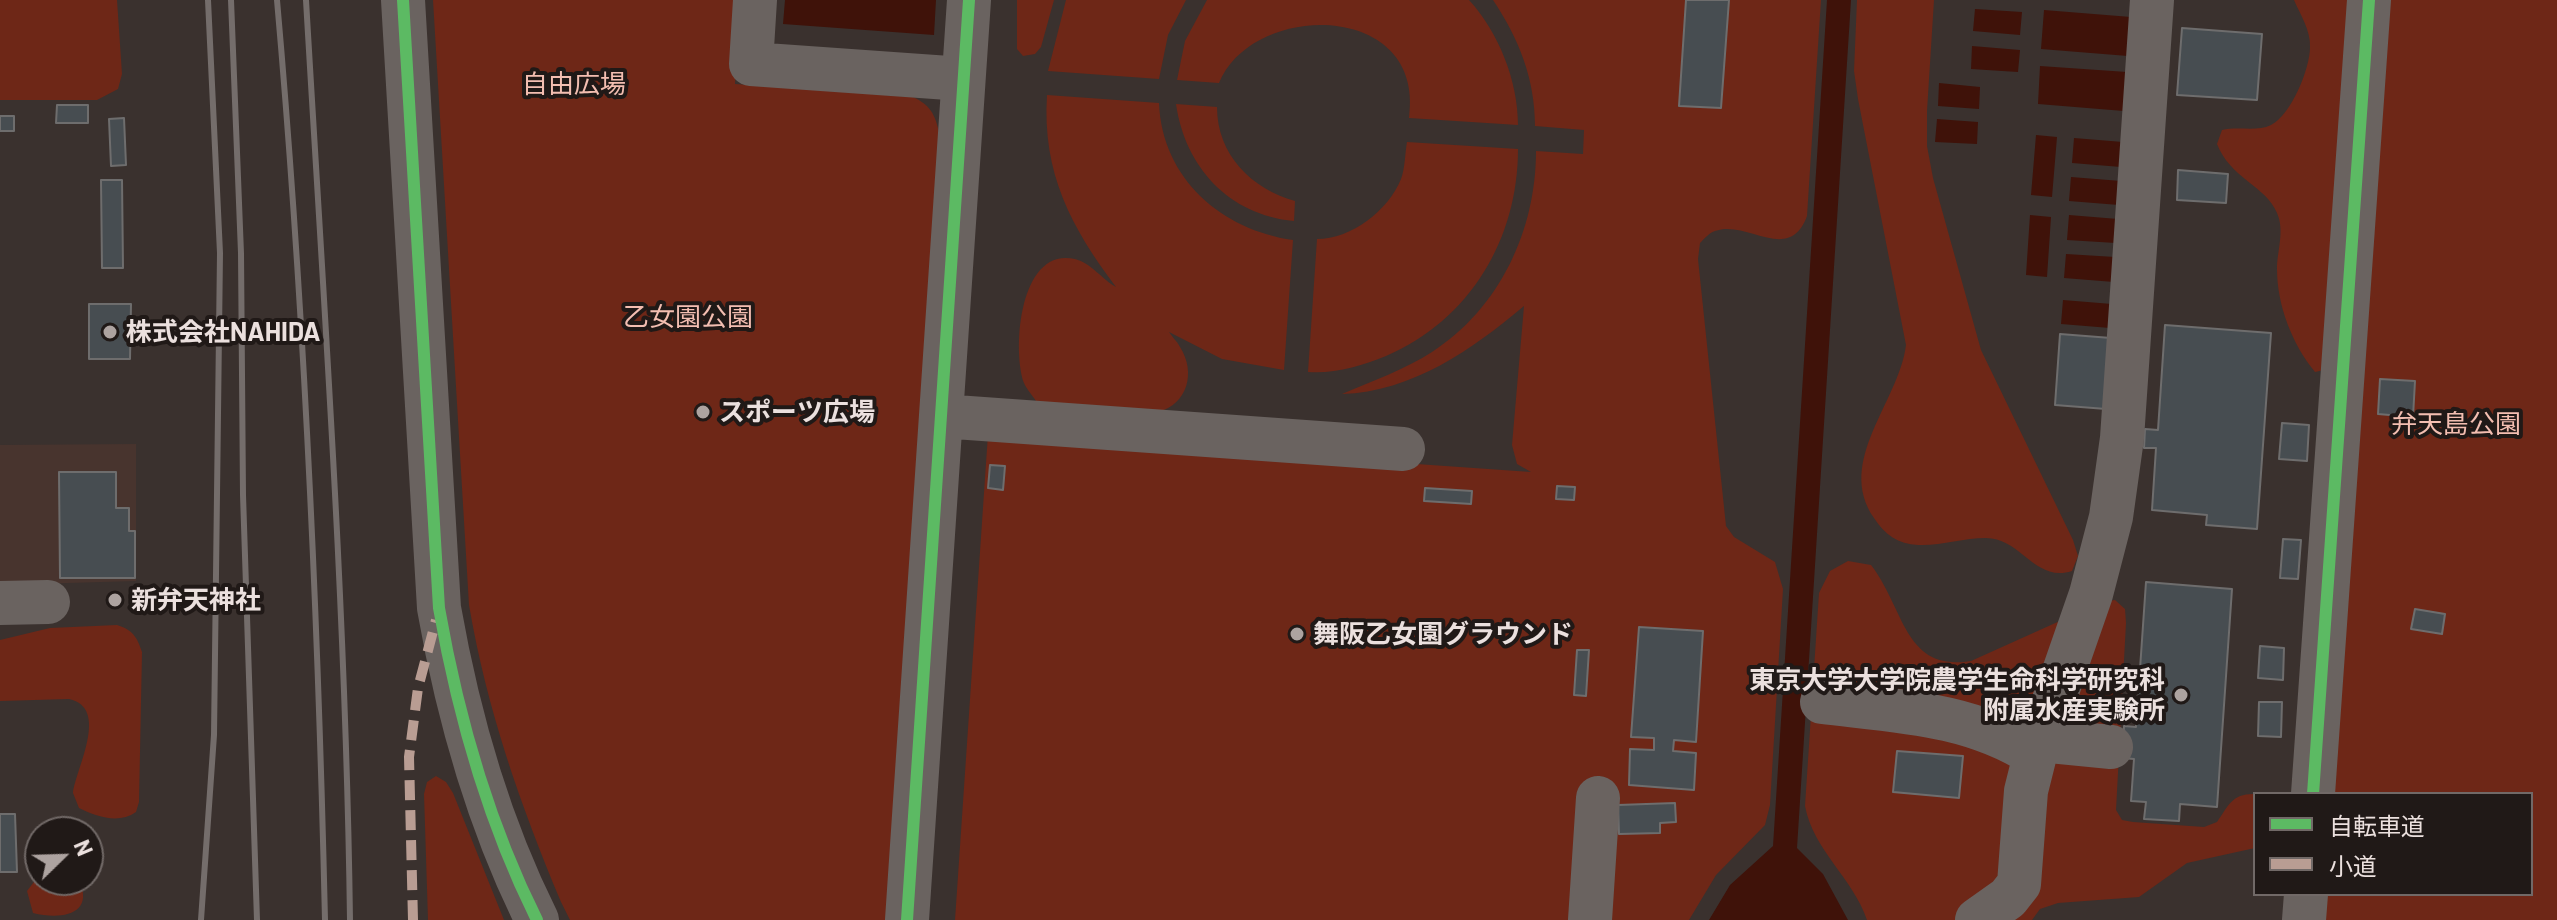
<!DOCTYPE html>
<meta charset="utf-8">
<style>
body{margin:0}
#map{position:relative;width:2557px;height:920px;overflow:hidden;background:#3a312e;font-family:Barlow,"Noto Sans JP",sans-serif}
canvas{display:block}
.legend{position:absolute;left:2253px;top:792px;width:280px;height:104px;box-sizing:border-box;background:#201917;border:2px solid #716967;margin:0;padding:10px 14px;list-style:none;font-size:24px;color:#ebe0de}
.legend li{display:flex;align-items:center;gap:16px;height:40px}
.legend b{width:40px;border:2px solid #716967}
.north{position:absolute;left:24px;top:816px;width:80px;height:80px;box-sizing:border-box;background:#201917;border:2px solid #716967;border-radius:50%;rotate:67deg;font-size:22px;font-weight:700;line-height:32px;text-align:center;color:#ebe0de}
.north::after{content:'';display:block;margin:auto;width:28px;height:36px;background:#ada3a0;clip-path:polygon(50% 0,100% 100%,50% 72%,0 100%)}
</style>
<div id="map">
<canvas width="2557" height="920"></canvas>
<ul class="legend">
<li><b style="height:10px;background:#5cba63"></b>自転車道</li>
<li><b style="height:10px;background:#b99d93"></b>小道</li>
</ul>
<div class="north">N</div>
</div>
<script>
const c = document.querySelector('canvas').getContext('2d');
c.lineJoin = 'round';
function fillPath(path, color) { c.fillStyle = color; c.fill(path, 'evenodd'); }
function strokePath(path, color, width, dash) { c.strokeStyle = color; c.lineWidth = width; c.lineCap = dash ? 'butt' : 'round'; c.setLineDash(dash || []); c.stroke(path); }
function drawText(font, color, halo, rows, align = 'center') {
  c.font = font + ' Barlow,"Noto Sans JP",sans-serif'; c.lineWidth = 8; c.setLineDash([]); c.textBaseline = 'middle'; c.strokeStyle = halo; c.fillStyle = color; for (const [text, x, y, turn = 0] of rows) {
    c.save(); c.translate(x, y); c.rotate((+turn || 0) * Math.PI / 180); c.textAlign = isNaN(turn) ? turn : align; if (halo) c.strokeText(text, 0, 0); c.fillText(text, 0, 0); c.restore();
  }
}
const built = new Path2D(`
 M136 444V581L0 585V445Z`);
const green = new Path2D(`
 M0 0H117L122 74 118 89 97 100H0Z
 M433 0H740L735 84 913 97C930 105 935 114 939 132L886 920H570L561 902C520 804 487 710 469 605Z
 M1017 0H1054L1041 47 1035 54 1023 56 1017 49Z
 M1066 0H1186L1168 35 1159 79 1048 71Z
 M1207 0H1469C1499 33 1518 81 1518 125L1409 118C1426 1 1253 0 1219 83L1177 80 1185 41Z
 M1493 0H1821L1807 216C1789 265 1747 219 1715 231 1710 232 1704 239 1700 243L1698 259 1726 526 1734 537 1775 562 1783 589 1770 805 1765 825 1716 875 1689 920H955L988 434 1531 472 1517 464 1512 445 1524 306C1473 349 1412 392 1342 394 1372 381 1404 370 1432 352 1500 308 1536 230 1536 151L1583 154 1584 130 1535 126C1535 79 1519 39 1493 0Z
 M1857 0H1934L1927 111V146L1933 178 1981 350 2073 540 2078 556 2072 571C2035 583 2021 538 1986 538 1963 538 1941 546 1918 545 1898 544 1885 535 1874 518 1835 461 1899 402 1906 345L1858 99 1854 71Z
 M2294 0H2354L2324 370 2315 372C2292 344 2277 305 2277 269 2277 251 2285 231 2277 213 2266 186 2230 178 2217 144L2222 130C2238 126 2257 132 2271 125 2291 115 2310 69 2310 47 2311 31 2300 14 2294 0Z
 M2384 0H2557V920H2320L2322 894H2531V794H2329Z
 M1047 95 1159 103C1162 179 1222 230 1293 240L1284 370 1222 359 1169 332C1172 337 1177 341 1180 347 1196 372 1188 404 1158 412 1140 417 1062 406 1038 404 1034 397 1027 390 1024 383 1012 350 1019 246 1075 259 1091 263 1103 280 1116 287 1071 227 1042 173 1047 95Z
 M1176 104 1217 107C1217 155 1252 189 1295 201L1294 221C1229 215 1185 167 1176 104Z
 M1407 142 1518 149C1518 239 1470 320 1386 356 1362 366 1334 374 1308 372L1317 239C1351 239 1388 211 1401 179 1405 169 1405 153 1407 142Z
 M1848 561 1871 565C1905 609 1904 672 1971 661L2102 602 2115 600 2125 609 2126 623 2116 810 2122 820 2133 822 2204 827 2217 822C2229 805 2232 793 2256 794L2255 848 2187 863 2139 897 2058 903 2040 909 2032 920H1867C1853 878 1813 850 1805 806L1819 593 1830 571Z
 M117 625C133 630 137 637 142 652L139 802 136 812C119 824 97 817 79 808L73 793C76 768 110 708 69 699L0 701V640L50 628Z
 M436 776 446 782 453 793 504 920H428L424 794 427 782Z
 M40 874V880H79C95 915 61 920 33 913L27 891Z`);
const water = new Path2D(`
 M785 0H936L934 35 783 24Z
 M1827 0H1851L1797 848 1823 874 1848 920H1709L1730 885 1773 846Z
 M1975 9 2022 12 2020 35 1973 31Z
 M2044 10 2131 17 2128 56 2041 49Z
 M1972 46 2020 50 2018 72 1971 69Z
 M2040 66 2127 72 2124 111 2038 104Z
 M1939 83 1980 87 1979 109 1938 106Z
 M1937 119 1978 122 1977 144 1935 142Z
 M2036 135 2057 137 2052 197 2031 195Z
 M2074 138 2123 142 2121 167 2072 163Z
 M2071 177 2121 181 2119 205 2069 201Z
 M2030 215 2051 217 2047 277 2026 275Z
 M2069 215 2118 219 2116 243 2067 240Z
 M2066 254 2115 257 2114 282 2064 278Z
 M2063 300 2112 304 2110 328 2061 324Z`);
const building = new Path2D(`
 M1686 0H1729L1721 108 1679 106Z
 M2182 28 2262 34 2257 100 2177 95Z
 M57 105H88V123H56Z
 M0 116H14V131H0Z
 M124 118 126 165 111 166 109 119Z
 M2178 170 2228 174 2226 203 2177 200Z
 M101 180H122L123 268H102Z
 M89 304H131L130 359H89Z
 M2165 325 2271 333 2257 529 2206 525 2207 515 2152 510 2156 448H2144L2145 429 2158 430Z
 M2060 334 2111 338 2106 409 2055 405Z
 M2380 379 2415 381 2413 417 2378 414Z
 M2282 423 2309 425 2307 461 2279 459Z
 M990 465 1005 466 1003 490 988 488Z
 M59 472H116V508H129V531H135V578H60Z
 M1557 486 1575 487 1574 500 1556 499Z
 M1425 488 1472 491 1471 504 1424 501Z
 M2283 539 2301 540 2298 579 2280 578Z
 M2146 582 2232 589 2217 807 2180 804 2179 821 2144 819 2146 802 2131 801 2134 759 2122 758 2124 726 2136 727Z
 M2415 609 2445 614 2442 634 2411 629Z
 M1639 627 1703 631 1696 742 1674 740 1673 751 1696 753 1694 790 1629 785 1630 749 1654 750V738L1631 737Z
 M2260 646 2284 648 2283 680 2258 678Z
 M1577 650H1589L1586 696 1574 695Z
 M2259 702H2282L2281 737 2258 736Z
 M1897 751 1963 756 1959 798 1893 792Z
 M1675 803 1676 822 1660 823V833L1619 834 1618 805Z
 M0 814H15L17 872H0Z`);
const minor = new Path2D(`
 M403 0 439 608C458 716 488 822 537 920
 M755 0 751 64 963 79
 M941 416 1403 449
 M0 603 48 602
 M1822 702C1897 711 1970 713 2035 755
 M2040 740 2111 747
 M2313 794 2369 0
 M907 920 969 0
 M1590 920 1598 798
 M1977 920 2008 898 2019 884 2026 791 2035 755 2091 594 2111 517 2122 438 2152 0
 M2304 920 2306 894`);
const rail = new Path2D(`
 M231 0 241 253 243 495 257 920
 M277 0C304 306 318 613 325 920
 M306 0C324 307 346 613 350 920
 M201 920 214 735 220 253 208 0`);
const quiet = new Path2D(`
 M413 920 409 757 418 688 436 620`);
const cycleway = new Path2D(`
 M403 0 439 608C458 716 488 822 537 920
 M2313 794 2369 0
 M907 920 969 0`);
const markers = [
 [110,332,8,"#ada3a0"],
 [703,412,8,"#ada3a0"],
 [115,600,8,"#ada3a0"],
 [1297,634,8,"#ada3a0"],
 [2181,695,8,"#ada3a0"]
];
const parkNames = [
 ["自由広場",574,84],
 ["乙女園公園",688,317],
 ["弁天島公園",2456,424]
];
const poiNames = [
 ["株式会社NAHIDA",126,332],
 ["スポーツ広場",719,412],
 ["新弁天神社",131,600],
 ["舞阪乙女園グラウンド",1313,634],
 ["東京大学大学院農学生命科学研究科",2165,680,"right"],
 ["附属水産実験所",2165,710,"right"]
];
fillPath(built, '#48342e');
fillPath(green, '#6e2717');
fillPath(water, '#3f1209');
fillPath(building, '#474d51');
strokePath(building, '#6e6d6d', 2);
strokePath(minor, '#6a6360', 44);
strokePath(rail, '#746d6b', 6);
strokePath(quiet, '#b99d93', 10, [20, 10]);
strokePath(cycleway, '#5cba63', 12);
for (const [x, y, r, color] of markers) { const dot = new Path2D(); dot.arc(x, y, r, 0, 2 * Math.PI); c.fillStyle = color; c.fill(dot); strokePath(dot, '#201917', 3); }
drawText('26px', '#f3beb1', '#201917', parkNames);
drawText('bold 26px', '#ebe0de', '#201917', poiNames, 'left');
</script>
